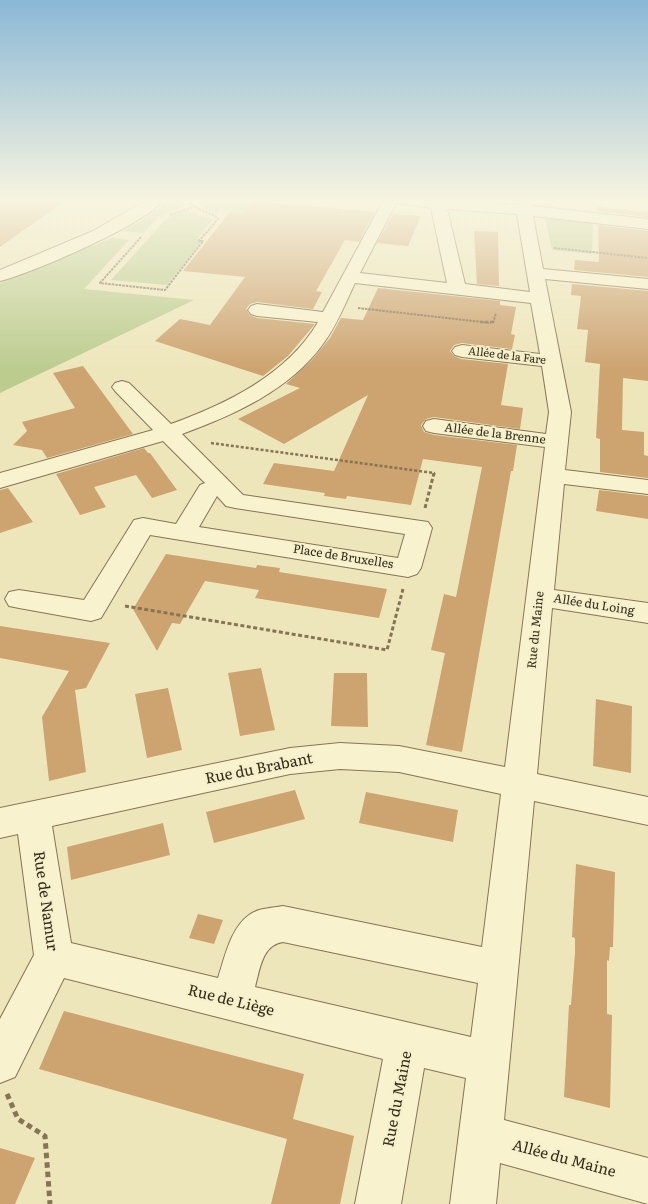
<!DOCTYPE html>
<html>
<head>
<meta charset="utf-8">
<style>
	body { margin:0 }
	canvas { display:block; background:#eee6bb }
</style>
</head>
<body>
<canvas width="648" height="1204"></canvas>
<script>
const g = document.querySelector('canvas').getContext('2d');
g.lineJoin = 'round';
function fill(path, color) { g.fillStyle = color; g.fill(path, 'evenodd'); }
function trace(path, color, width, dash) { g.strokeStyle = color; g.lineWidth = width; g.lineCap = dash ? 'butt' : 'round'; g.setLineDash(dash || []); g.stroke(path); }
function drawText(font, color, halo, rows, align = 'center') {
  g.font = font + ' Literata,serif'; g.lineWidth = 4; g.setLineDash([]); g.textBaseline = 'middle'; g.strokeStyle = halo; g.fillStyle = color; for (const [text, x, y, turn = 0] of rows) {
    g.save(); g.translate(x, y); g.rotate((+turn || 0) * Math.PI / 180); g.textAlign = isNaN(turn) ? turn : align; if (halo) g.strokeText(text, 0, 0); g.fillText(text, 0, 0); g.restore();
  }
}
fill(new Path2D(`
	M169,201H183L185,205L159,217L143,233L122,231L141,221Z
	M196,201H254L244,214L231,212V210L220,209L216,213C206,211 202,208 196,201Z
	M184,210L212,219V221L197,239L203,240L167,285L111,280L165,220Z
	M556,217L593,222L592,254L552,250L545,219Z
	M112,238L129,240L84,289L194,300L0,393V283Z`), '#bccc8f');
fill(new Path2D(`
	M0,201H65L0,247Z
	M254,201L375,212L359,242L345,240L316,291L322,292L313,309L257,302L250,304L246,309L250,315L257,318L315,324L288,356L263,376L155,341L180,319L210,325L245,277L183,271L230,212L244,214Z
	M597,207L648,212V217L597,211Z
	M393,214L421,216L408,246L377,243Z
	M598,225L648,231V277L574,270L575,260L599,262Z
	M474,231L498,232L499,286L477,284Z
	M572,284L648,291V381L623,378L622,430L644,432V455L648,456V478L600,472V439L596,438L600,364L585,362L588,330L577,329L581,296L571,295Z
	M378,288L500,301V305L516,307L511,334L515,335L512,349L462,343L454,345L450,351L454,356L461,359L508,364L501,405L523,408L520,429L434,417L426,419L421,425L424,432L434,435L517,445L513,471H511L462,752L426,745L445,653L431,650L444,594L456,597L482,467L423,459L411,505L347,496L346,499L324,496L325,493L263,484L274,463L334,471L368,395L284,444L238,419L300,388L286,384L311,361L330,338L341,318L363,320Z
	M83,366L133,434L47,458L42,450L13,445L27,431L22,422L75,408L53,373Z
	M144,448L148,453H150L177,490L152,498L136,475L94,487L106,507L80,515L56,474Z
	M8,488L33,522L0,533V490Z
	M599,490L648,496V519L596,511Z
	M166,554L256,568L257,565L280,568L279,572L387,589L379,618L255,598L259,590L205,581L180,624L172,623L157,651L133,609Z
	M0,626L110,643L86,688L75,690L86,772L49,781L42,717L69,671L0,658Z
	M261,668L275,730L240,736L228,673Z
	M334,673H367L368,727L331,726Z
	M168,688L182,750L147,758L135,694Z
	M596,699L632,706L631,773L593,766Z
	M295,790L305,819L214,843L206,812Z
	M366,792L458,810L453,842L359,823Z
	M163,823L170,855L71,880L67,847Z
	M576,864L615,872L613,947H610L609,961L607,960V1014L612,1015L610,1108L564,1097L569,1005H571L575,953V938L572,937Z
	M198,914L223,920L214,944L189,938Z
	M64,1011L304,1074L293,1119L354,1136L340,1204H271L287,1139L39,1069Z
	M0,1148L35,1158L15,1204H0Z`), '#cda370');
const minor = new Path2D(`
	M145,201H162C146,224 30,274 0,281V270L93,231Z
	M383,201H464L518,205L519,201H533L532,206L648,219V229L533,216L543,269L648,279V289L545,279L571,412L565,470L648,480V494L564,484L554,590L648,603V623L552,608L537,774L648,797V825L534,801L504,1120L648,1158V1204L500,1163L496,1204H450L466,1078L424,1068L401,1204H355L383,1059L64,978L15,1077L0,1083V1019L34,955L18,834L0,838V808L290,748L340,743L399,746L505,767L545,447L434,433L426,431L423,426L426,421L434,419L546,434L549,412L542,366L462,357L455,355L452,351L455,347L462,345L540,354L531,303L355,283C345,304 337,325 323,344C290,390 234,415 182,434L243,495L428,522L432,528L421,568L417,574L408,577L150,535L101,618L91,621L19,608L9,606L5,599L9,592L19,590L84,600L134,520L143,518L176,524L200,485L205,483L163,441L0,488V473L153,430L115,391L112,387L115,383L122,381L129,383L171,424C226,404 287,375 318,322L257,316L251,314L248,310L251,306L257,304L323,312ZM396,203L431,208L447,283L360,273ZM447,209L517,214L530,292L465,284ZM217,496L226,506L235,508L405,534L398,558L199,527ZM340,769L399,772L501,794L482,947L283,906C272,908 258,908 249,915C230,929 225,957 218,978L71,943L52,826L290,774ZM283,942L478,983L471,1037L255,987C260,969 262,945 283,942Z`);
trace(minor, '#857555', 2);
trace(new Path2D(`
	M170,215L193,207
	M141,237L100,283L165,290L203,241H199L218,219C212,211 198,213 189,201
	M554,248L648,258
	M358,308L491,323
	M493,323L496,313`), '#857555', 2, [2.5, 1]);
trace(new Path2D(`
	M480,322H493
	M211,443L434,473V475`), '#857555', 2.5, [3, 2]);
trace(new Path2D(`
	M425,508L434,473
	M125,606L387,650L403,589`), '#857555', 3, [4, 2.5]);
trace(new Path2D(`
	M7,1094L18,1119L45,1136L50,1204`), '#857555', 5, [5.5, 4]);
fill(minor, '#f9f2ce');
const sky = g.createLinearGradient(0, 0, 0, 370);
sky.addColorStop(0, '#8bb8d6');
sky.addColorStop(0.54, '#f7f4e0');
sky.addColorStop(1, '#f7f4e000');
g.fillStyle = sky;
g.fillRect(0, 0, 648, 370);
drawText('11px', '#342a1a', '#f5efca', [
	["Allée de la Fare",507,356,7]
]);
drawText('12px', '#342a1a', '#f5efca', [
	["Allée de la Brenne",495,434,7],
	["Place de Bruxelles",343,557,9],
	["Allée du Loing",594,605,9],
	["Rue du Maine",536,630,-84]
]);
drawText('15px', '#342a1a', '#f5efca', [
	["Rue du Brabant",259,769,-11],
	["Rue de Namur",45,901,82],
	["Rue de Liège",231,1001,14],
	["Rue du Maine",398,1099,-79],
	["Allée du Maine",564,1159,15]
]);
</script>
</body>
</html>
